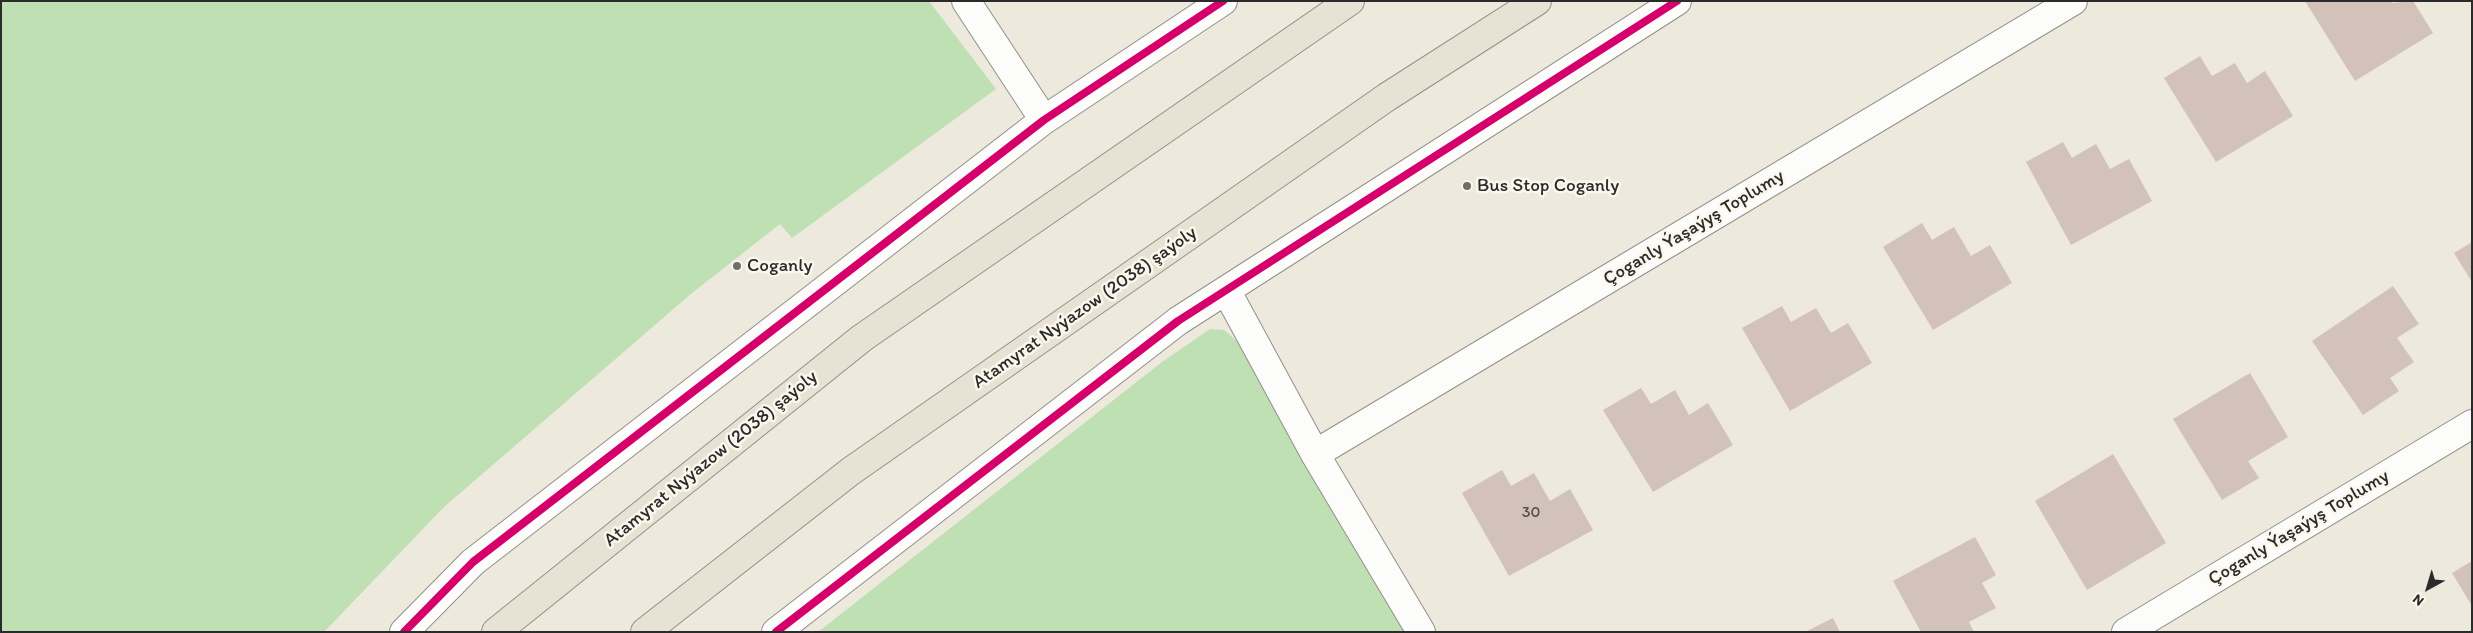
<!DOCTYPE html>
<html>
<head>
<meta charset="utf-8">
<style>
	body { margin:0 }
	#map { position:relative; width:2473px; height:633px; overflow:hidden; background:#eee9dd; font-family:Itim,sans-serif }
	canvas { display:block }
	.frame { position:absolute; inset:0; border:2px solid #2b2b2b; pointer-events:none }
	.north { position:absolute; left:2403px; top:563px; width:50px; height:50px; -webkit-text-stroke:4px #fbf7ec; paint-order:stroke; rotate:219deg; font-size:14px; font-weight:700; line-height:20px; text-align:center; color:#2b2b2b }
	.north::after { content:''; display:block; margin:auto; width:18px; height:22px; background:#2b2b2b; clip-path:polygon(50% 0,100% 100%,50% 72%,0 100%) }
</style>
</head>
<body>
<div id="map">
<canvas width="2473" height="633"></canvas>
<div class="frame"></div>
<div class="north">N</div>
</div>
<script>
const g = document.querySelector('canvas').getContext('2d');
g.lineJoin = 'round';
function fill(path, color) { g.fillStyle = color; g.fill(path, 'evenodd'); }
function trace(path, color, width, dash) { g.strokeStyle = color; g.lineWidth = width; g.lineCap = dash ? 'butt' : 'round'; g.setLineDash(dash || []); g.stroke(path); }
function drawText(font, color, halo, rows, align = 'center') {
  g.font = font + ' Itim,sans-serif'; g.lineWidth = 5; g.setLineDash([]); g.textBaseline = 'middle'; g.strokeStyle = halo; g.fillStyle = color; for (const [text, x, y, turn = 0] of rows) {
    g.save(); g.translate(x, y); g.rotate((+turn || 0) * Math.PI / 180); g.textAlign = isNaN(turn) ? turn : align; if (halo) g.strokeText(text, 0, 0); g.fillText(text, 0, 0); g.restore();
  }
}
fill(new Path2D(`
	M1,1H929L996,89L792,238L780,224L692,293L444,507L324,632H1Z
	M1210,329L1224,330L1245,348L1411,632H818L1162,362Z`), '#bee0b3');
fill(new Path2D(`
	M2305,1H2391L2392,3L2413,1L2433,33L2355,81Z
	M2200,56L2212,76L2235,63L2247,83L2265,71L2293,116L2216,162L2164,78Z
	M2063,142L2072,158L2096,144L2110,169L2129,159L2152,201L2071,245L2026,162Z
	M1922,223L1932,240L1954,227L1971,256L1990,245L2012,283L1933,330L1883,247Z
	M2472,242V282L2454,253Z
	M2393,286L2419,324L2397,338L2414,362L2390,378L2399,391L2363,415L2312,341Z
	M1782,306L1791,322L1816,308L1831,333L1848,323L1872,363L1790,411L1742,328Z
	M2250,373L2288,437L2248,461L2259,478L2222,500L2173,419Z
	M1641,388L1651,404L1675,390L1689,415L1708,403L1733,445L1653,492L1603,410Z
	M2113,454L2166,543L2087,590L2035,501Z
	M1502,470L1511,486L1534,473L1550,501L1570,489L1593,530L1509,576L1462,493Z
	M1975,537L1996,575L1982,583L1996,608L1969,622L1974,632H1921L1893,581Z
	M2472,561V606L2452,573Z
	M1833,618L1840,632H1805Z`), '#d2c2b9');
const minor = new Path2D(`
	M966,1L1044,120
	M1226,290L1315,454L1421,632
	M1315,454L2073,1
	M404,632L473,562L1044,120L1223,1
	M776,632L1178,321L1677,1
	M2126,632L2472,424`);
const primary = new Path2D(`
	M496,632L862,338L1350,1
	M645,632L851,471L1387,97L1537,1`);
trace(minor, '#93908a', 30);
trace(primary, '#93908a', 30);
trace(minor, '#fcfcfa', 28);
trace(primary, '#e8e2d5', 28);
trace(new Path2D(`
	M404,632L473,562L1044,120L1223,1
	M776,632L1178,321L1677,1`), '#d6006c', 8);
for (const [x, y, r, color] of [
	[1467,186,5,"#6f6e69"],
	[737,266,5,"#6f6e69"]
]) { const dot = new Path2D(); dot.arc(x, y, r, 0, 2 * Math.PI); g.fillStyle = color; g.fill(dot); trace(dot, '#fbf7ec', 2); }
drawText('16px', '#55514e', null, [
	["30",1531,513]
]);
drawText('19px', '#2b2b2b', '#fbf7ec', [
	["Bus Stop Coganly",1477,186],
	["Coganly",747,266]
], 'left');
drawText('19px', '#2b2b2b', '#fbf7ec', [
	["Çoganly Ýaşaýyş Toplumy",1694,228,-31],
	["Atamyrat Nyýazow (2038) şaýoly",1085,308,-35],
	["Atamyrat Nyýazow (2038) şaýoly",711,459,-39],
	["Çoganly Ýaşaýyş Toplumy",2299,528,-31]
]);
</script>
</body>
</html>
